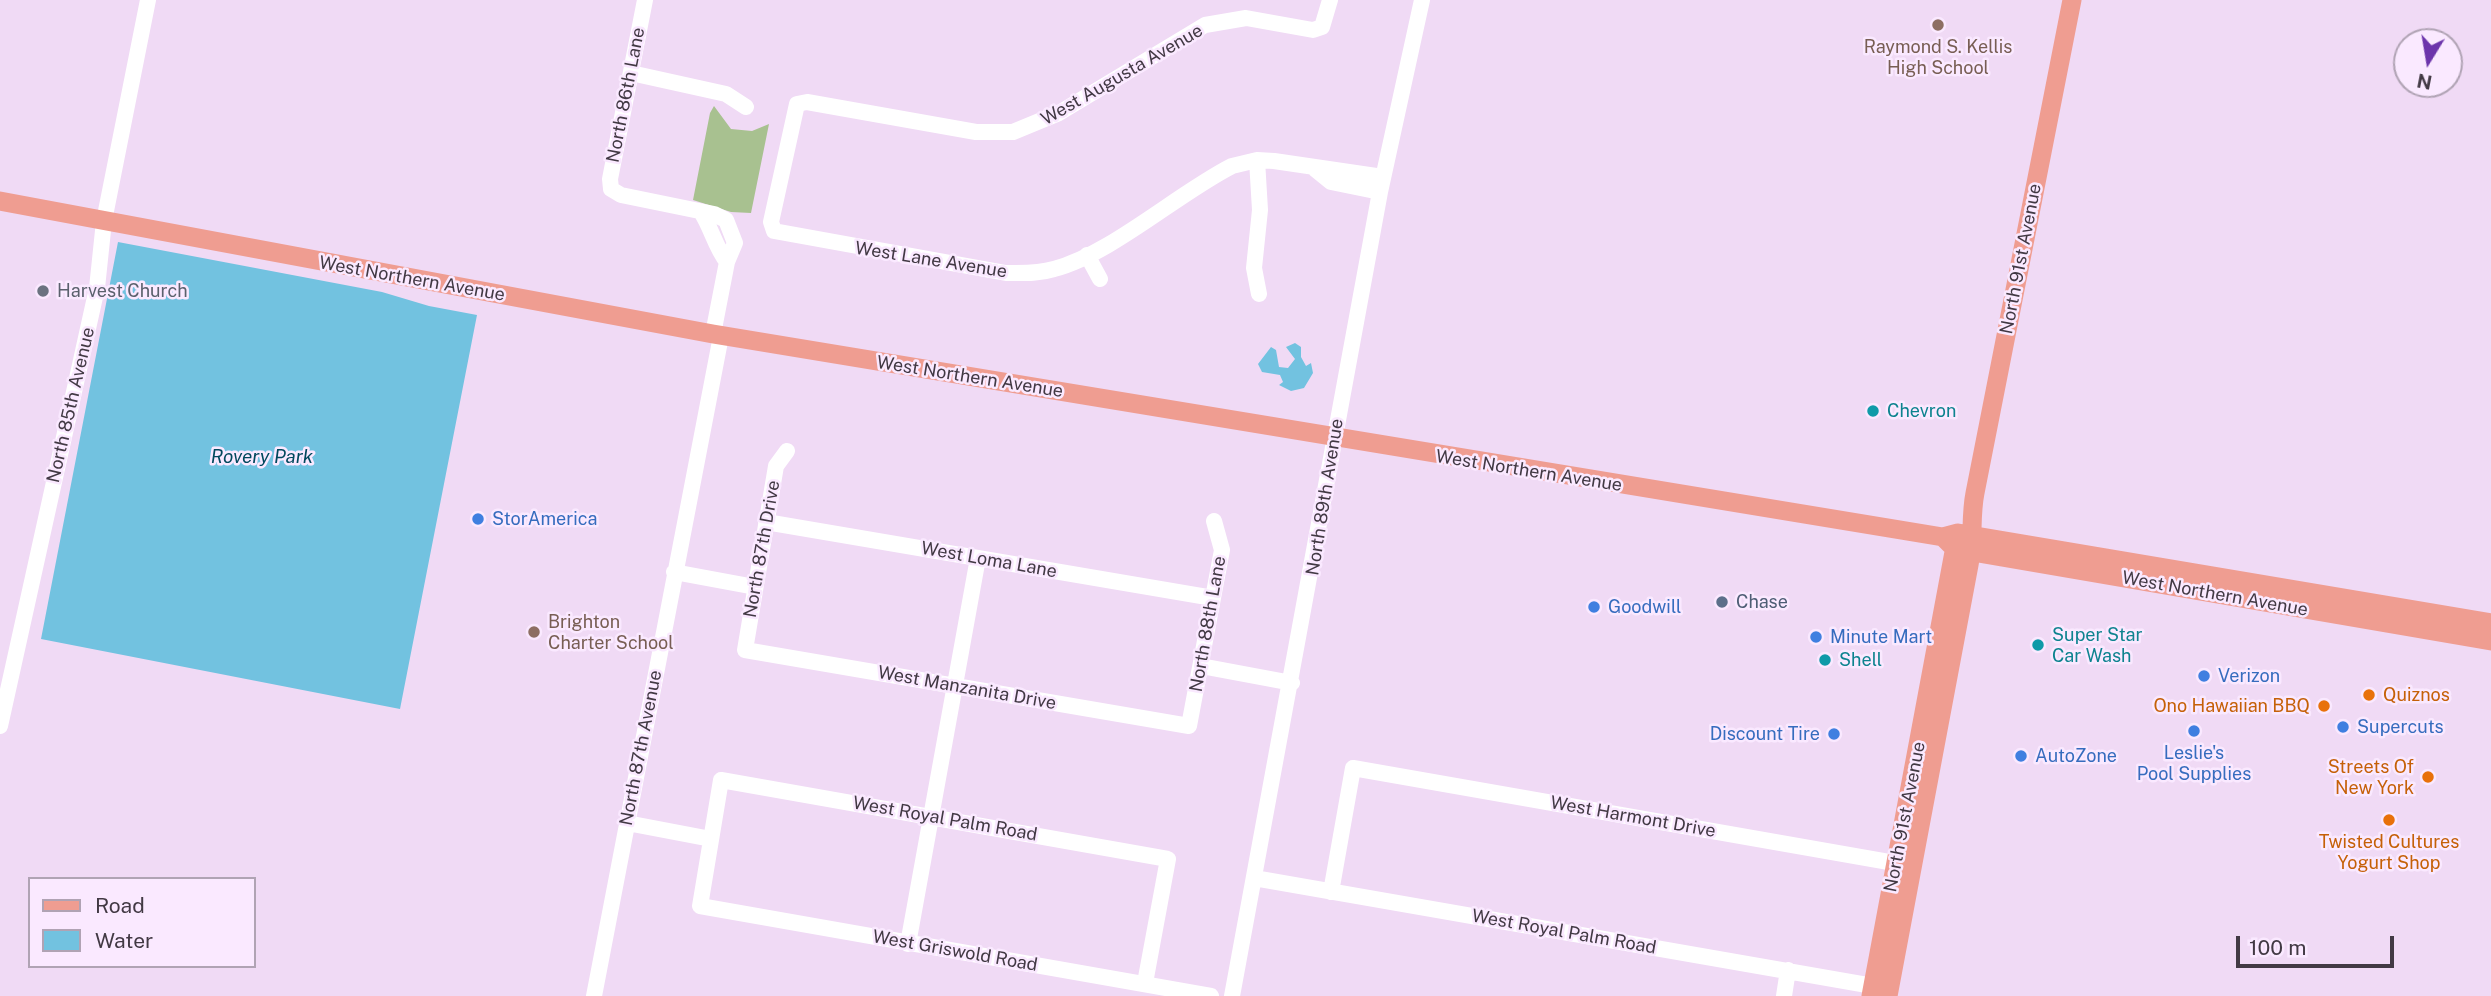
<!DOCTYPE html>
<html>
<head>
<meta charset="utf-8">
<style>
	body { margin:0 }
	#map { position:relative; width:2491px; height:996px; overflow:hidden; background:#f0daf5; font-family:"Public Sans",sans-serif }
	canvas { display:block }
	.legend { position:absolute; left:28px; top:877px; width:228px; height:91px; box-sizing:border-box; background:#fae9ff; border:2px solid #b0a3b4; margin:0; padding:9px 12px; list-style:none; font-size:21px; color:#423944 }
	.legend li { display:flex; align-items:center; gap:14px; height:35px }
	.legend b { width:35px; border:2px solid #b0a3b4 }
	.north { position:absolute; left:2393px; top:28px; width:70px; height:70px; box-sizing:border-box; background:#fae9ff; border:2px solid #b0a3b4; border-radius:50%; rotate:191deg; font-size:19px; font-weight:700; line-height:28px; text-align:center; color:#423944 }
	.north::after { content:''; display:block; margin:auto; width:24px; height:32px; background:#6c34ab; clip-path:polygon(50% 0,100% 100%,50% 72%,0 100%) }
	.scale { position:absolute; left:2236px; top:936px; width:158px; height:32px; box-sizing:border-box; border:4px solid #423944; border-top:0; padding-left:9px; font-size:21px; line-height:24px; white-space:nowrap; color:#423944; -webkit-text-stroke:5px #fae9ff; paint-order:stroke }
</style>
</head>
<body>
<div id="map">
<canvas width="2491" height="996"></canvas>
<ul class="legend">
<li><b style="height:9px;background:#ef9d91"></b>Road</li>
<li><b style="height:19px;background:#72c2e0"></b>Water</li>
</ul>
<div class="north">N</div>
<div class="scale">100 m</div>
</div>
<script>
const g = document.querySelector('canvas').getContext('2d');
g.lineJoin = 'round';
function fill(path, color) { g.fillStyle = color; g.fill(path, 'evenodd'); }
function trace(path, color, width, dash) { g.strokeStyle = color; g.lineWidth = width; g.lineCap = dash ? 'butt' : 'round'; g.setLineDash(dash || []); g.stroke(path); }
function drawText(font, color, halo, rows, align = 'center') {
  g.font = font + ' "Public Sans",sans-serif'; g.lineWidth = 5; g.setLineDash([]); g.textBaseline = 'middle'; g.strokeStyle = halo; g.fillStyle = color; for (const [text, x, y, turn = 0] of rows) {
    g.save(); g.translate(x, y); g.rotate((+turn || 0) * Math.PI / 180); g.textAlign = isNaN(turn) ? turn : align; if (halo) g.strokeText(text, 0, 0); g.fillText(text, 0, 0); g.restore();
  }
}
fill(new Path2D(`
	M714,106L731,129L752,131L769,124L751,213L731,212L693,200L710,113Z`), '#a8c190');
fill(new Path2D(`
	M118,242L382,292L429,306L477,315L400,709L41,639Z
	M1295,343L1301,347V357L1306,366L1311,363L1313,373L1304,388L1291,391L1279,385L1283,382L1280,375L1262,372L1258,364L1271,347L1276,350L1279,367L1288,368L1295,359L1286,347Z`), '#72c2e0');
trace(new Path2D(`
	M645,0L610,179L611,189L621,195L714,214L726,220L735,243L727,262L713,334
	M1330,0L1322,27L1313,30L1246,18L1205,25L1059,113L1013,132H976L807,102L797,104L771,222L774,231L1006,273C1022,273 1038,274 1054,269C1111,254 1177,194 1232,166L1257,160L1274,161L1383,177
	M631,73L726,94L746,107
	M1257,160L1260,210L1254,268L1259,294
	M1315,169L1331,182L1380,192
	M701,212C712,229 715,247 727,262
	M1087,255L1100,279
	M787,451L776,466L745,650L1189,726L1222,550L1214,521
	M766,522L1213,598
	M674,572L755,587
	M1201,666L1292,683
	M0,726L97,288L104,221L148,0
	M627,823L711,839
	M1254,878L1873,986
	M1331,892L1353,768L1906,865
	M908,944L978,558
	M1145,983L1168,859L721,780L700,906L1211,996
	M594,996L721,336
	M1232,996L1380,192L1422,0
	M1784,996L1788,970`), '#fff', 16);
trace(new Path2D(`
	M0,201L713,334L1943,537L1958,533L2491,623
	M1943,537L1955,549L2491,641
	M1871,996L1957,536
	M1888,996L1969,565C1974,540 1970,518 1975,493L2072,0`), '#ef9d91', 19);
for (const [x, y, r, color] of [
	[1938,25,7,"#8d6e63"],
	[43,291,7,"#6b7280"],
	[1873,411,7,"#0f9aa8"],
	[478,519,7,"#3f7fe0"],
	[1722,602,7,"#5c6f8a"],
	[1594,607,7,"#3f7fe0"],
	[534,632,7,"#8d6e63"],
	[1816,637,7,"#3f7fe0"],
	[2038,645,7,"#0f9aa8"],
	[1825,660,7,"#0f9aa8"],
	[2204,676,7,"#3f7fe0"],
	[2369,695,7,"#e8710a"],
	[2324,706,7,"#e8710a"],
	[2343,727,7,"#3f7fe0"],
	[2194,731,7,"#3f7fe0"],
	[1834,734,7,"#3f7fe0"],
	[2021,756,7,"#3f7fe0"],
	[2428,777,7,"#e8710a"],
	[2389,820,7,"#e8710a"]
]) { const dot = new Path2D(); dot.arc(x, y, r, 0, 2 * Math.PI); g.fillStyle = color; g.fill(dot); trace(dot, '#fae9ff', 2.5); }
drawText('18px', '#785e54', '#fae9ff', [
	["Raymond S. Kellis",1938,47],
	["High School",1938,68],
	["Brighton",548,622,"left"],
	["Charter School",548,643,"left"]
]);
drawText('18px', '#423944', '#fae9ff', [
	["West Augusta Avenue",1122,75,-30],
	["North 86th Lane",626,95,-79],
	["North 91st Avenue",2021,259,-79],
	["West Lane Avenue",931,260,9],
	["West Northern Avenue",412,279,10],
	["West Northern Avenue",970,377,9],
	["North 85th Avenue",71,405,-77],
	["West Northern Avenue",1529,471,9],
	["North 89th Avenue",1325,497,-81],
	["North 87th Drive",762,549,-80],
	["West Loma Lane",989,560,10],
	["West Northern Avenue",2215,594,10],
	["North 88th Lane",1208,624,-80],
	["West Manzanita Drive",967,688,10],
	["North 87th Avenue",641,748,-79],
	["West Harmont Drive",1633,817,10],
	["North 91st Avenue",1905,817,-79],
	["West Royal Palm Road",945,819,10],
	["West Royal Palm Road",1564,932,10],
	["West Griswold Road",955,951,10]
]);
drawText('18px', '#5b616d', '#fae9ff', [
	["Harvest Church",57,291]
], 'left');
drawText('18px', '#0d838f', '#fae9ff', [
	["Chevron",1887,411],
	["Super Star",2052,635],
	["Car Wash",2052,656],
	["Shell",1839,660]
], 'left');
drawText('18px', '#366cbe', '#fae9ff', [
	["StorAmerica",492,519],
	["Goodwill",1608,607],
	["Minute Mart",1830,637],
	["Verizon",2218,676],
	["Supercuts",2357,727],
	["Discount Tire",1820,734,"right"],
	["Leslie's",2194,753,"center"],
	["Pool Supplies",2194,774,"center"],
	["AutoZone",2035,756]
], 'left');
drawText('18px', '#4e5e75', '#fae9ff', [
	["Chase",1736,602]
], 'left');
drawText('18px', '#c56008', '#fae9ff', [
	["Quiznos",2383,695,"left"],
	["Ono Hawaiian BBQ",2310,706],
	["Streets Of",2414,767],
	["New York",2414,788],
	["Twisted Cultures",2389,842,"center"],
	["Yogurt Shop",2389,863,"center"]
], 'right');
drawText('italic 19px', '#00485d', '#fae9ff', [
	["Rovery Park",262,457]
]);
</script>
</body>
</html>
